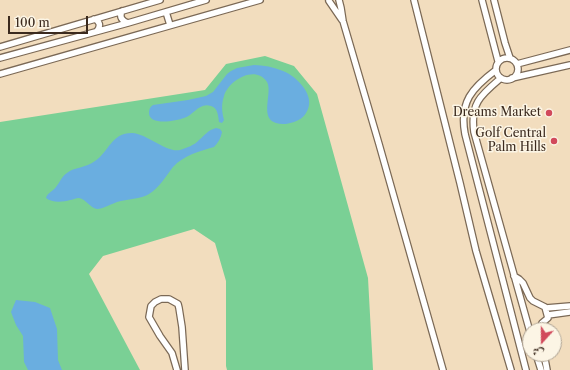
<!DOCTYPE html>
<html>
<head>
<meta charset="utf-8">
<style>
	body { margin:0 }
	#map { position:relative; width:570px; height:370px; overflow:hidden; background:#f2ddbe; font-family:"Libre Caslon Text",Amiri,serif }
	canvas { display:block }
	.north { position:absolute; left:522px; top:322px; width:40px; height:40px; box-sizing:border-box; background:#fcf5e5; border:1px solid #afa495; border-radius:50%; rotate:201deg; font-size:11px; font-weight:700; line-height:16px; text-align:center; color:#3b2a1e }
	.north::after { content:''; display:block; margin:auto; width:14px; height:18px; background:#d1495b; clip-path:polygon(50% 0,100% 100%,50% 72%,0 100%) }
	.scale { position:absolute; left:8px; top:16px; width:80px; height:18px; box-sizing:border-box; border:2px solid #3b2a1e; border-top:0; padding-left:5px; font-size:12px; line-height:14px; white-space:nowrap; color:#3b2a1e; -webkit-text-stroke:3px #fcf5e5; paint-order:stroke }
</style>
</head>
<body>
<div id="map">
<canvas width="570" height="370"></canvas>
<div class="north">ش</div>
<div class="scale">100 m</div>
</div>
<script>
const g = document.querySelector('canvas').getContext('2d');
g.lineJoin = 'round';
function fill(path, color) { g.fillStyle = color; g.fill(path, 'evenodd'); }
function trace(path, color, width, dash) { g.strokeStyle = color; g.lineWidth = width; g.lineCap = dash ? 'butt' : 'round'; g.setLineDash(dash || []); g.stroke(path); }
function drawText(font, color, halo, rows, align = 'center') {
  g.font = font + ' "Libre Caslon Text",serif'; g.lineWidth = 3; g.setLineDash([]); g.textBaseline = 'middle'; g.strokeStyle = halo; g.fillStyle = color; for (const [text, x, y, turn = 0] of rows) {
    g.save(); g.translate(x, y); g.rotate((+turn || 0) * Math.PI / 180); g.textAlign = isNaN(turn) ? turn : align; if (halo) g.strokeText(text, 0, 0); g.fillText(text, 0, 0); g.restore();
  }
}
fill(new Path2D(`
	M265,56L294,66L317,94L368,278L373,370H227L226,366V281L215,243L194,229L103,256L89,274L140,370H0V122L205,90L226,64Z`), '#7ad095');
fill(new Path2D(`
	M254,65C263,65 274,67 283,71C298,77 317,97 306,113C303,118 299,120 294,122C288,124 282,125 276,123C259,118 273,92 267,82C255,64 228,81 224,96C221,105 222,112 224,120L222,123L219,122C218,116 218,108 211,106C199,102 194,115 184,118C176,121 149,126 149,113C149,109 150,107 153,105L188,100L206,96L213,92L227,74L231,71L237,68Z
	M216,128L220,129L222,132C221,138 218,143 214,147C200,151 184,155 173,167C166,176 159,188 149,194C141,199 127,199 117,202C111,204 103,209 97,209C90,208 86,199 79,198C76,198 72,200 70,200C63,202 52,203 46,198C47,193 53,191 56,187C60,182 62,176 67,173C74,167 86,168 95,161C109,152 111,133 132,133C148,134 166,153 180,150C186,148 195,145 199,140C205,135 208,130 216,128Z
	M16,300L35,302L50,308L57,329L58,360L62,370H28L24,362L23,336L16,325L11,312Z`), '#6aaee0');
const minor = new Path2D(`
	M339,0L341,8L343,21L379,144L443,370
	M414,0L460,183L476,251L511,370
	M482,0L498,61
	M494,0L505,43L510,58
	M329,1L342,20
	M122,11C119,17 122,21 128,23
	M166,12L170,25
	M94,19C100,21 101,26 97,31
	M0,47L160,0
	M0,58L128,23L206,0
	M496 69a11 11 0 1 1 22 0a11 11 0 1 1-22 0Z
	M517,64L570,50
	M496,70C472,88 459,102 465,134L526,370
	M0,74L260,0
	M501,78C481,95 470,103 474,132L530,332
	M512,78L570,65
	M514,276L519,279L523,283L530,298L533,301L545,307L548,318L542,323L539,330
	M546,308L570,306
	M548,315L570,312
	M536,354L541,370
	M544,354L547,370
	M177,370L172,353L160,336L149,317L151,306L155,302L161,299H169L178,304L179,308L182,327L185,370`);
trace(minor, '#7b6956', 8);
trace(minor, '#fff', 5.5);
for (const [x, y, r, color] of [
	[549,113,4,"#d1495b"],
	[554,141,4,"#d1495b"]
]) { const dot = new Path2D(); dot.arc(x, y, r, 0, 2 * Math.PI); g.fillStyle = color; g.fill(dot); trace(dot, '#fcf5e5', 1.5); }
drawText('12px', '#3b2a1e', '#fcf5e5', [
	["Dreams Market",541,113],
	["Golf Central",546,134],
	["Palm Hills",546,148]
], 'right');
</script>
</body>
</html>
